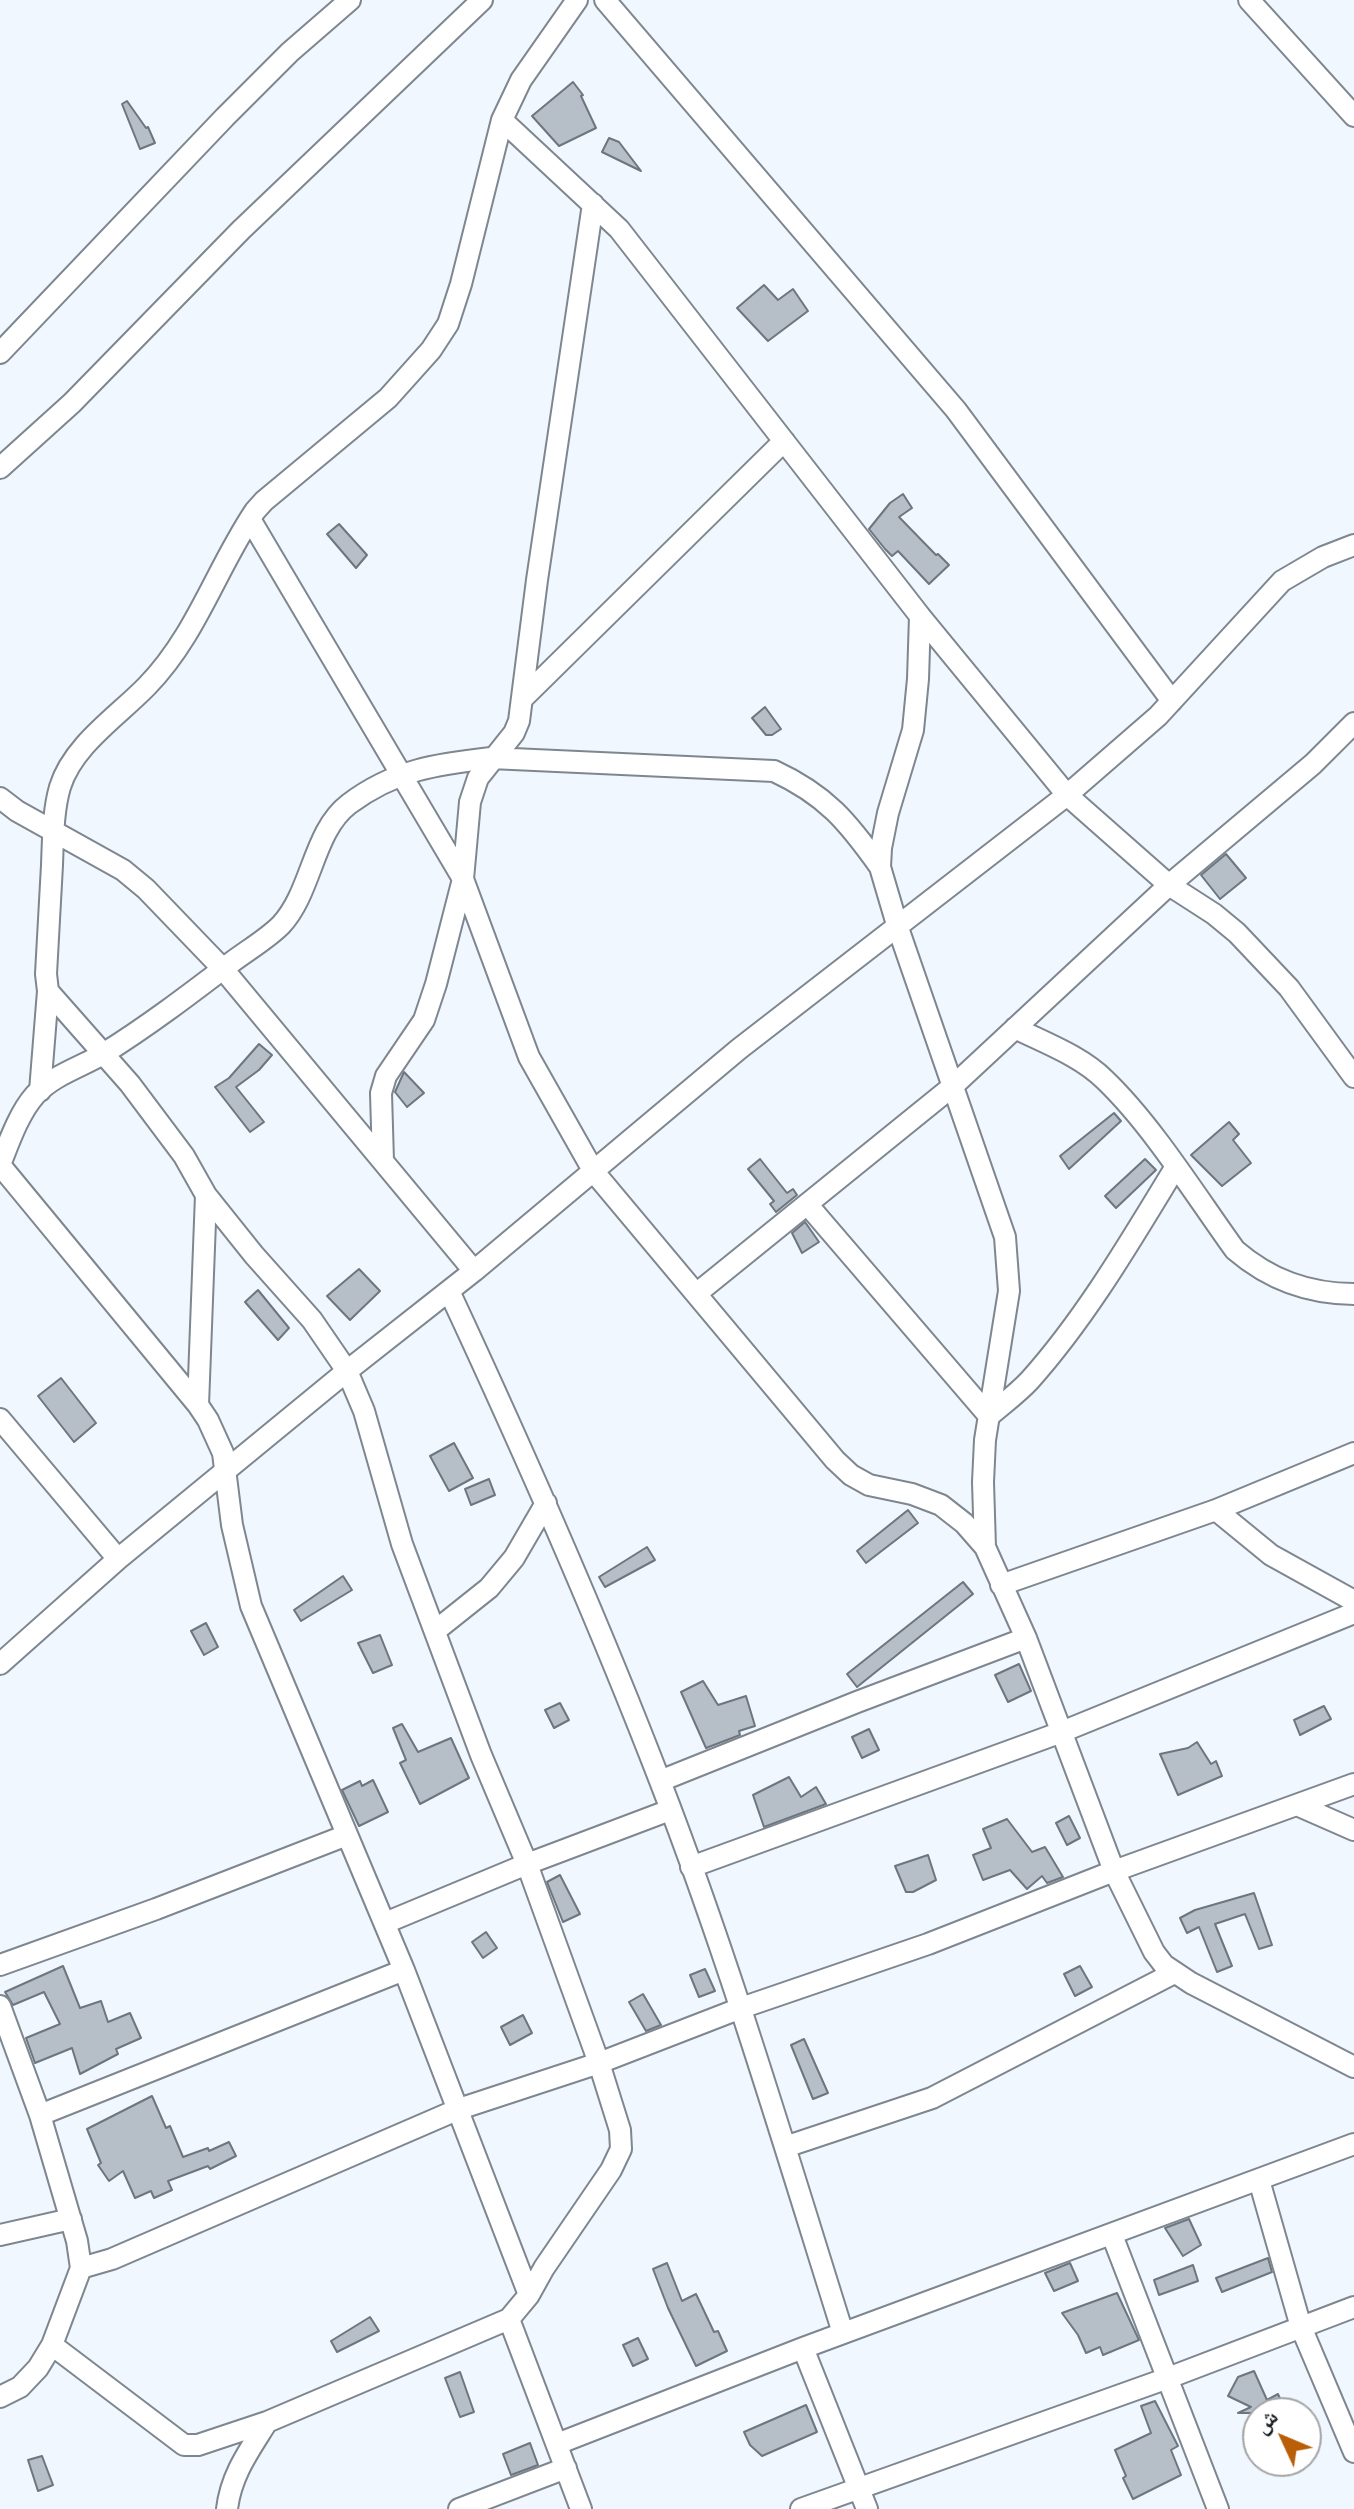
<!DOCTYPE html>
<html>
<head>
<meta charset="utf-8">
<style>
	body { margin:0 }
	#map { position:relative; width:1354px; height:2509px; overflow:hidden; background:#f0f7ff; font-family:"Alegreya Sans","Noto Naskh Arabic",sans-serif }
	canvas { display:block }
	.north { position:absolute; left:1242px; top:2397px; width:80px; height:80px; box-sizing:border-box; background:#fff; border:2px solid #a3a5a6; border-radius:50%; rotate:314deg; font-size:22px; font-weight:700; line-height:32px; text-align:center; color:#1a1d20 }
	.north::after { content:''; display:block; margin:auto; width:28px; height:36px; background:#ba5e07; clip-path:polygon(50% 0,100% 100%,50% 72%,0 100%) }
</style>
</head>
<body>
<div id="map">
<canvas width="1354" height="2509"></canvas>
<div class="north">ش</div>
</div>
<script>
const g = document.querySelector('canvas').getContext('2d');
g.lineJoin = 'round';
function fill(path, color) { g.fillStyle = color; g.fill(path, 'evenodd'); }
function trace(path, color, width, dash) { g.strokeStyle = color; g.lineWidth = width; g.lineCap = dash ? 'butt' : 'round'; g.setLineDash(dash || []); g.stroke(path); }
const building = new Path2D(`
	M573,82L583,95L581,96L596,128L559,146L532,116Z
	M127,101L146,128L148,127L155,143L140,149L122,104Z
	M609,138L619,142L641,171L602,152Z
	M764,285L778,300L793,289L808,311L768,341L737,308Z
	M903,494L912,508L899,517L936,555L938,554L949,565L929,584L898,551L892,556L885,549L869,529L890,503Z
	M339,524L367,555L356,568L327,534Z
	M765,707L781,729L772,735H766L752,718Z
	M1226,854L1246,878L1220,899L1201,875Z
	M259,1044L272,1055L259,1070L236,1087L264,1122L250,1132L215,1087L229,1078Z
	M404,1072L424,1093L407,1107L395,1092Z
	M1114,1113L1121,1121L1069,1169L1060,1156Z
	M1229,1122L1239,1134L1233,1140L1251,1163L1222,1186L1191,1155Z
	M760,1159L787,1193L793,1189L797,1195L776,1212L770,1204L774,1201L748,1169Z
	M1145,1159L1156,1170L1116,1208L1105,1196Z
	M805,1222L819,1242L802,1253L792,1233Z
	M359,1269L380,1291L350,1320L327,1296Z
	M258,1290L289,1328L278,1340L245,1302Z
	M61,1378L96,1423L74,1442L38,1396Z
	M454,1443L473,1478L449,1491L430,1456Z
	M489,1479L495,1495L471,1505L465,1489Z
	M908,1510L918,1523L866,1563L857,1551Z
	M647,1547L655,1560L605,1587L599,1577Z
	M343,1576L352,1590L301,1621L294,1610Z
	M963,1582L973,1594L857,1687L847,1674Z
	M206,1623L218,1647L204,1655L191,1631Z
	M380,1635L392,1665L373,1673L358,1643Z
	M1019,1664L1031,1691L1008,1702L995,1675Z
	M703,1681L718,1705L746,1696L755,1726L739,1731L740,1735L706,1748L681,1692Z
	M560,1703L569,1720L554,1728L545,1710Z
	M1324,1706L1331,1719L1300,1735L1294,1720Z
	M402,1724L418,1752L451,1738L469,1778L420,1804L400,1763L406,1760L393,1728Z
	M869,1729L879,1750L862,1758L852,1737Z
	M1197,1742L1211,1764L1216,1761L1222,1776L1178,1795L1160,1754L1188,1748Z
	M789,1777L801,1797L816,1787L826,1804L764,1827L753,1795Z
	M373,1780L388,1812L359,1826L342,1790L360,1781L362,1786Z
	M1069,1816L1080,1838L1067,1845L1056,1823Z
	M1007,1819L1032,1852L1045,1847L1063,1877L1047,1883L1042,1876L1027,1889L1010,1870L983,1880L973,1855L991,1848L983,1829Z
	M928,1855L936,1880L913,1892H906L895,1866Z
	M560,1875L580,1914L563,1922L547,1882Z
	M1254,1893L1272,1945L1259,1949L1245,1914L1215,1924L1232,1966L1217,1972L1199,1927L1187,1933L1180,1918L1195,1910Z
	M486,1932L497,1948L483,1958L472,1942Z
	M63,1966L80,2008L101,2001L108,2022L130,2013L141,2038L116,2049L118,2054L80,2074L72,2048L35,2063L26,2038L60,2024L44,1992L13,2005L5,1992Z
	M1080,1966L1092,1987L1075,1996L1064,1974Z
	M705,1969L715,1991L699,1997L690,1975Z
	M643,1994L661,2025L646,2031L629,2002Z
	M523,2015L532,2033L510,2045L501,2027Z
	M804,2039L828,2093L813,2099L791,2045Z
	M152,2096L166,2128L170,2126L183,2157L208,2148L209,2151L229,2142L236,2156L210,2169L208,2166L168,2181L172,2190L154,2198L151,2191L135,2198L123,2171L109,2181L98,2165L101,2163L87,2129Z
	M1189,2219L1201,2245L1183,2256L1165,2228Z
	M1268,2258L1272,2272L1222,2292L1216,2278Z
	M667,2263L682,2301L696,2294L714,2332L718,2331L727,2351L696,2366L668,2308L653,2269Z
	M1070,2263L1078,2281L1054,2291L1045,2273Z
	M1193,2265L1198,2281L1159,2295L1154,2280Z
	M1117,2293L1139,2340L1103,2355L1100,2347L1086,2353L1078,2335L1062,2313Z
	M370,2317L379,2331L337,2352L331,2341Z
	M638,2338L648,2359L633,2366L623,2345Z
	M1254,2371L1267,2400L1278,2394L1286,2413H1238L1251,2407L1228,2396L1238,2377Z
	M460,2372L474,2412L460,2417L445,2378Z
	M1155,2401L1178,2446L1171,2450L1181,2475L1133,2499L1123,2478L1126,2476L1115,2450L1151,2433L1141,2406Z
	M806,2405L817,2432L762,2456L750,2445L744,2432Z
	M530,2443L538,2465L511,2475L503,2454Z
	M42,2456L53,2485L38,2491L28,2460Z`);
fill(building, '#b6bec8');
trace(building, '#6d757e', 2);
const minor = new Path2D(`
	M605,0L956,410L1172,701
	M1249,0L1354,116
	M502,120L619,229L920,616L1067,795L1169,885L1214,914L1237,933L1289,988L1354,1077
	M0,353L225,117L290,52L350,0
	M0,468L72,403L241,230L482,0
	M250,519L463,879L529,1057L594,1172L835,1460L851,1475L869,1485L912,1494L941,1505L964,1523L985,1547L1026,1638L1114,1871L1154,1952L1164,1965L1191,1983L1354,2067
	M920,616L918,679L913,730L888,813L881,848L880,867L898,928L1005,1237L1009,1291L985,1440L983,1482L985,1547
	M522,699L784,441
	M0,798L17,811L123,870L146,889L223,969L474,1271
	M48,991L130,1084L184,1156L206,1195L254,1255L312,1320L347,1371L364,1411L402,1544L481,1755L527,1864L599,2063L620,2130L621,2149L611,2170L544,2268L529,2295L509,2319L267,2422L198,2445H184L52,2345
	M1015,1028C1045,1043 1081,1056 1105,1080C1152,1125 1196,1196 1235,1250C1270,1280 1308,1294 1354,1294
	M40,1091L48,991L46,974C48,938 50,901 52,865C53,839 53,811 60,787C73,745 118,716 147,686C196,636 216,569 255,511L264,501L388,398L431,350L448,324L461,284L502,120L521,80L577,0
	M383,1161L381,1093L386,1076L424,1020L436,984L463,879L470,802L478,778L514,733L519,721L537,580L593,204
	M0,1165L198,1405L208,1420L223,1453L232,1525L251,1606L404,1970L529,2295
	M0,1165C9,1142 19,1113 35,1095C53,1075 81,1067 103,1054C148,1026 190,994 232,962C248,950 267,939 281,925C312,892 313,831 349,804C394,770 437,764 491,758L774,771C826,795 848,822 880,867
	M807,1204L989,1416C1003,1404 1018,1393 1030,1380C1087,1316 1131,1240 1175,1168
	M449,1291C524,1452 596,1615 660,1781C730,1962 785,2148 843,2333
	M696,1294L953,1086L1169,885L1313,764L1354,723
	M198,1405L206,1195
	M0,1419L118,1559
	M1216,1510L1271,1555L1354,1601
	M1001,1585L1216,1510L1354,1453
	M435,1631L489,1588L514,1558L546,1503
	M0,1664L118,1559L347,1371L474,1271L739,1049L1067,795L1158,716L1282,581L1323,557L1354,545
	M660,1781L857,1702L1026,1638
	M1297,1805L1354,1830
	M691,1867L1059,1733L1354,1613
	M385,1923L527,1864L670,1810
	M0,1965L156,1909L347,1835
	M0,2006L40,2115L77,2241L81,2268L52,2345L38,2368L20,2387L0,2397
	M40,2115L404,1970
	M785,2147L932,2098L1174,1973
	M1259,2180L1301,2327L1354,2452
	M0,2235L71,2219
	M1112,2235L1218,2509
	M81,2268L112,2259L459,2109L599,2063L741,2008L928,1944L1114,1871L1354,1784
	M509,2319L581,2509
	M803,2348L867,2509
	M557,2444L803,2348L1354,2144
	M227,2509C231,2475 249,2451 267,2422
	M459,2509L566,2468
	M801,2509L1168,2378L1354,2307`);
trace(minor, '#7e868f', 24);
trace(minor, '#fff', 20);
</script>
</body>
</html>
